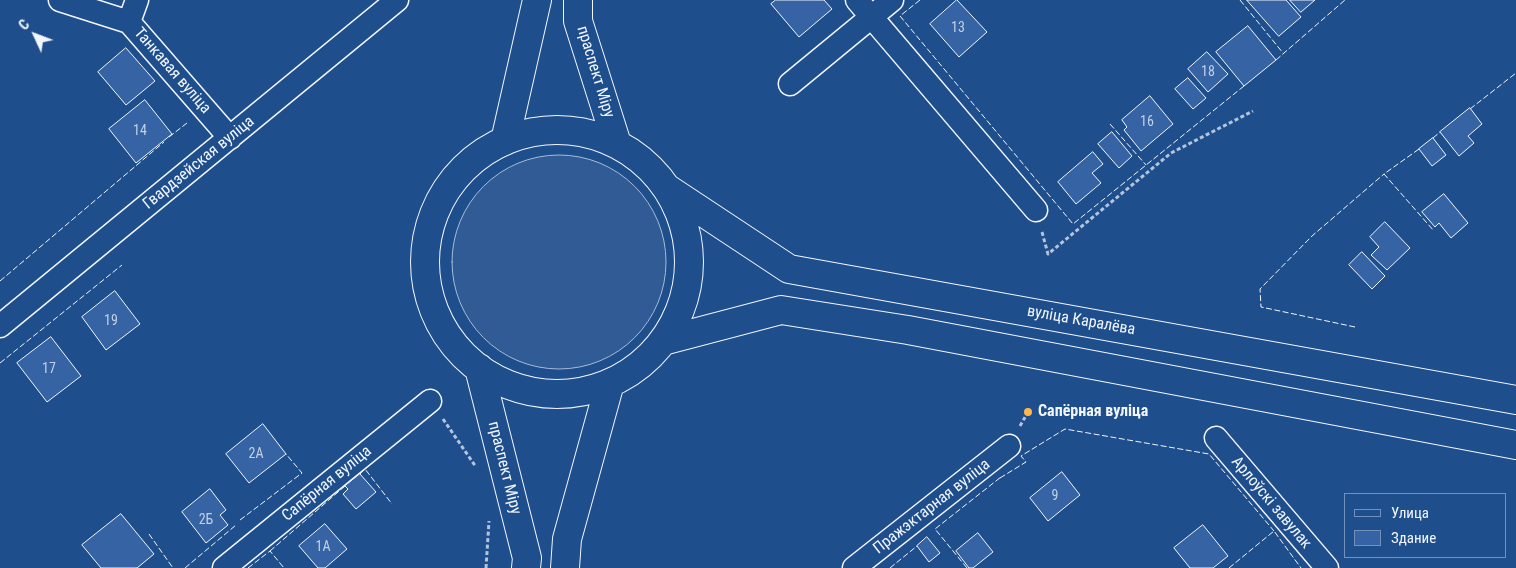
<!DOCTYPE html>
<html>
<head>
<meta charset="utf-8">
<style>
	body { margin:0 }
	#map { position:relative; width:1516px; height:568px; overflow:hidden; background:#1f4e8c; font-family:"Roboto Condensed",sans-serif }
	canvas { display:block }
	.legend { position:absolute; left:1344px; top:493px; width:162px; height:65px; box-sizing:border-box; background:#1f4e8c; border:1px solid #7391ba; margin:0; padding:6px 9px; list-style:none; font-size:15px; color:#f2f6ff }
	.legend li { display:flex; align-items:center; gap:10px; height:25px }
	.legend b { width:25px; border:1px solid #7391ba }
	.north { position:absolute; left:10px; top:10px; width:50px; height:50px; -webkit-text-stroke:4px #1f4e8c; paint-order:stroke; rotate:313deg; font-size:14px; font-weight:700; line-height:20px; text-align:center; color:#f2f6ff }
	.north::after { content:''; display:block; margin:auto; width:18px; height:22px; background:#f2f6ff; clip-path:polygon(50% 0,100% 100%,50% 72%,0 100%) }
</style>
</head>
<body>
<div id="map">
<canvas width="1516" height="568"></canvas>
<ul class="legend">
<li><b style="height:6px;background:#1f4e8c"></b>Улица</li>
<li><b style="height:14px;background:#3563a3"></b>Здание</li>
</ul>
<div class="north">С</div>
</div>
<script>
const g = document.querySelector('canvas').getContext('2d');
g.lineJoin = 'round';
function fill(path, color) { g.fillStyle = color; g.fill(path, 'evenodd'); }
function trace(path, color, width, dash) { g.strokeStyle = color; g.lineWidth = width; g.lineCap = dash ? 'butt' : 'round'; g.setLineDash(dash || []); g.stroke(path); }
function drawText(font, color, halo, rows, align = 'center') {
  g.font = font + ' "Roboto Condensed",sans-serif'; g.lineWidth = 4; g.setLineDash([]); g.textBaseline = 'middle'; g.strokeStyle = halo; g.fillStyle = color; for (const [text, x, y, turn = 0] of rows) {
    g.save(); g.translate(x, y); g.rotate((+turn || 0) * Math.PI / 180); g.textAlign = isNaN(turn) ? turn : align; if (halo) g.strokeText(text, 0, 0); g.fillText(text, 0, 0); g.restore();
  }
}
const built = new Path2D(`
	M452 262a107 107 0 1 1 214 0a107 107 0 1 1-214 0Z`);
fill(built, '#305b95');
trace(built, '#a8bbd7', 1);
const building = new Path2D(`
	M776,0H824L832,9L799,37L771,4Z
	M957,0L987,32L959,57L930,24Z
	M1247,0H1286L1301,17L1279,36Z
	M1290,0H1315L1301,12Z
	M1248,26L1276,60L1244,86L1216,52Z
	M126,48L155,81L126,105L98,72Z
	M1207,52L1228,74L1208,92L1188,69Z
	M1188,78L1206,98L1193,109L1175,89Z
	M1150,96L1173,124L1141,151L1124,130L1127,127L1122,120Z
	M145,100L172,134L136,163L109,129Z
	M1470,108L1482,124L1468,136L1474,143L1459,156L1440,132Z
	M1112,132L1132,156L1119,168L1098,144Z
	M1433,138L1446,155L1432,166L1419,149Z
	M1093,152L1103,164L1092,173L1101,183L1076,204L1058,182Z
	M1444,194L1468,223L1451,238L1439,223L1435,227L1422,212Z
	M1385,222L1410,248L1387,270L1371,255L1379,247L1370,237Z
	M1362,252L1385,276L1372,289L1349,265Z
	M115,291L140,324L106,350L82,317Z
	M51,337L81,376L47,402L17,363Z
	M263,424L286,454L249,483L226,454Z
	M1062,472L1080,495L1048,521L1030,498Z
	M360,474L376,492L356,509L343,494L348,489L345,486Z
	M210,489L226,510L220,515L228,525L206,543L182,512Z
	M121,514L154,554L137,568H101L82,545Z
	M325,524L347,549L325,568H318L299,546Z
	M1203,525L1228,556L1213,568H1190L1174,548Z
	M978,533L993,552L973,568H969L956,551Z
	M927,537L940,553L929,562L917,546Z`);
fill(building, '#3563a3');
trace(building, '#f2f6ff', 1);
const street = new Path2D(`
	M60,0L129,22
	M137,0L129,22L230,138
	M857,0L1036,210
	M790,84L892,0
	M0,326L397,0
	M1216,438L1327,568
	M224,568L430,401
	M854,568L1009,446`);
const primary = new Path2D(`
	M578,0V21L617,144
	M425 262a132 132 0 1 1 264 0a132 132 0 1 1-264 0Z
	M505,141L537,0
	M668,189L789,269L1516,400
	M663,341L781,310L908,330L1516,445
	M479,368L527,558L526,568
	M565,568L567,539L610,383`);
trace(street, '#f2f6ff', 25);
trace(primary, '#f2f6ff', 30);
trace(new Path2D(`
	M1042,232L1048,254L1171,153L1253,111
	M443,419L476,467
	M1020,426L1028,412
	M486,568L489,521`), '#b3c4dc', 3, [4, 2.5]);
trace(street, '#1f4e8c', 22);
trace(primary, '#1f4e8c', 28);
trace(new Path2D(`
	M920,0L900,16L1073,224L1244,86
	M1240,0L1283,53
	M1276,60L1345,0
	M1470,109L1516,73
	M1110,124L1146,165
	M169,137L187,123
	M1433,138L1440,132
	M1419,149L1384,174L1434,231
	M0,281L164,142
	M1355,327L1261,307L1260,289L1312,236L1384,174
	M0,363L122,265
	M360,474L365,469L392,504
	M1000,478L1026,462L1021,456L1065,429L1209,454L1274,531
	M240,520L302,473L286,454
	M149,534L173,568
	M270,551L345,486
	M185,568L236,525
	M248,568L270,551L284,568
	M890,568L917,546
	M967,568L935,529L1001,477
	M1229,568L1274,531L1301,568`), '#f2f6ff', 1, [6, 2.5]);
for (const [x, y, r, color] of [
	[1028,412,5,"#ffb74d"]
]) { const dot = new Path2D(); dot.arc(x, y, r, 0, 2 * Math.PI); g.fillStyle = color; g.fill(dot); trace(dot, '#1f4e8c', 2); }
drawText('14px', '#c3d1e8', null, [
	["13",958,28],
	["18",1208,72],
	["16",1147,122],
	["14",140,131],
	["19",111,321],
	["17",49,369],
	["2А",256,454],
	["9",1055,496],
	["2Б",206,520],
	["1А",323,547]
]);
drawText('16px', '#f2f6ff', '#1f4e8c', [
	["Танкавая вуліца",172,71,49],
	["праспект Міру",595,72,73],
	["Гвардзейская вуліца",199,163,-39],
	["вуліца Каралёва",1081,321,10],
	["праспект Міру",504,468,76],
	["Сапёрная вуліца",327,484,-39],
	["Арлоўскі завулак",1271,503,50],
	["Пражэктарная вуліца",932,507,-38]
]);
drawText('bold 16px', '#f2f6ff', '#1f4e8c', [
	["Сапёрная вуліца",1038,412]
], 'left');
</script>
</body>
</html>
